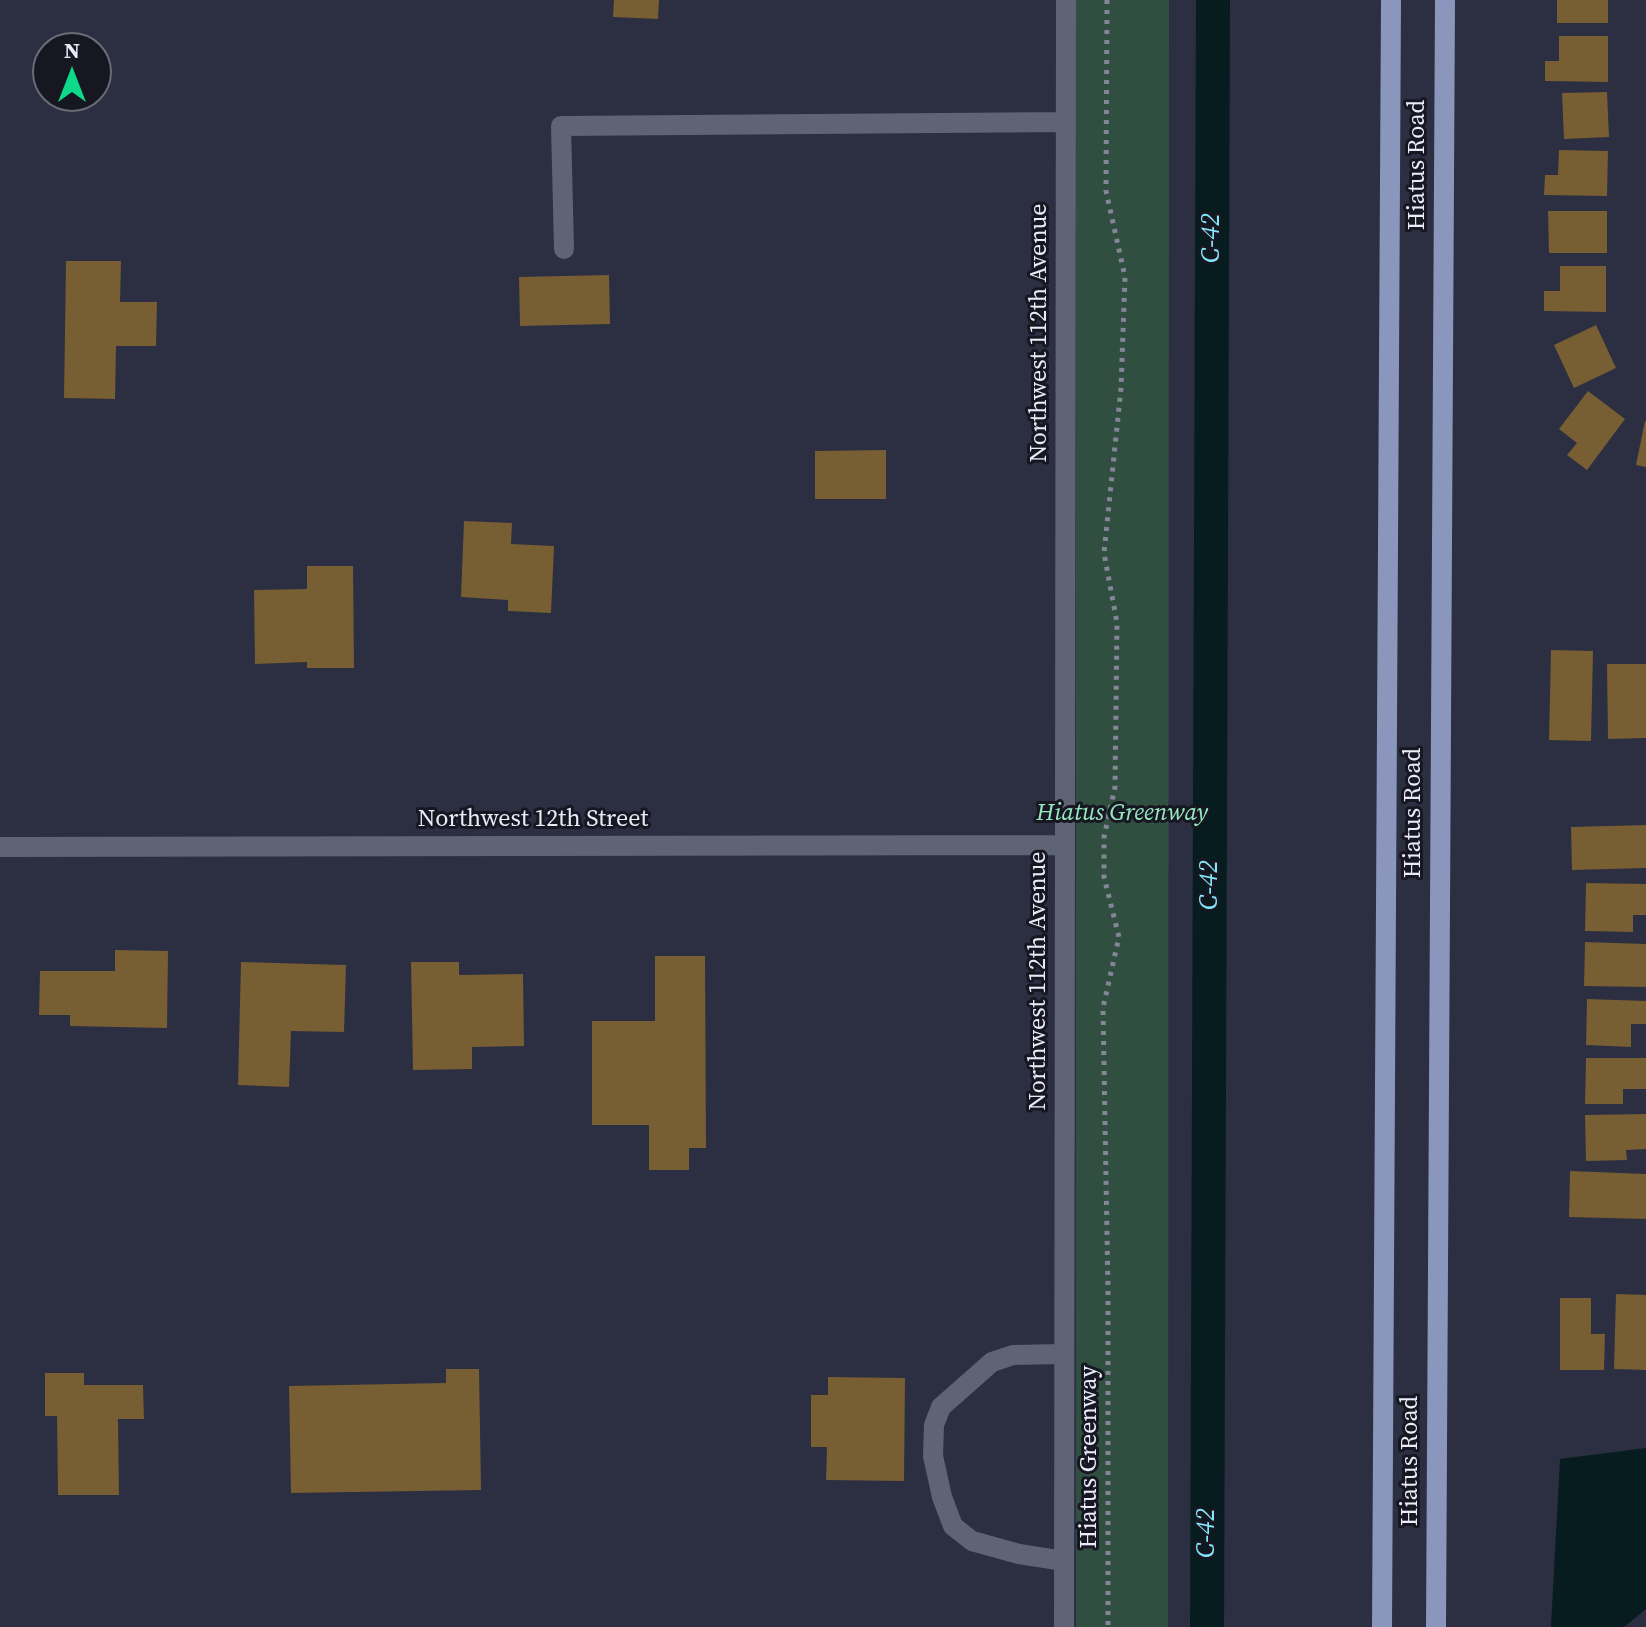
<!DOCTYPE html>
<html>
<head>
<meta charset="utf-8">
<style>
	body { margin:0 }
	#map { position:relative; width:1646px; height:1627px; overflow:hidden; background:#2c2e42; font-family:"Source Serif 4",serif }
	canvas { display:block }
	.north { position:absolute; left:32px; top:32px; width:80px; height:80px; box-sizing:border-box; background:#161720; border:2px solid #6a6c77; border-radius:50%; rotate:0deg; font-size:22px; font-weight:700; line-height:32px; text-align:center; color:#e9ebf9 }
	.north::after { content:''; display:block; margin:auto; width:28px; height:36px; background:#0ed98a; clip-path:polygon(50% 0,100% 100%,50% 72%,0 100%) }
</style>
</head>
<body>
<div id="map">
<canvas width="1646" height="1627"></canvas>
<div class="north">N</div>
</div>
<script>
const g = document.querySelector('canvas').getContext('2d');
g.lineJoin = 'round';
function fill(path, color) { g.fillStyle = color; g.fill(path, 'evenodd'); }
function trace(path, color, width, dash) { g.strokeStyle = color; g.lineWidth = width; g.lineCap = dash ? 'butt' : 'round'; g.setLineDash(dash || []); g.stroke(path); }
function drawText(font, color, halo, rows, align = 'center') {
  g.font = font + ' "Source Serif 4",serif'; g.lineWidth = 6; g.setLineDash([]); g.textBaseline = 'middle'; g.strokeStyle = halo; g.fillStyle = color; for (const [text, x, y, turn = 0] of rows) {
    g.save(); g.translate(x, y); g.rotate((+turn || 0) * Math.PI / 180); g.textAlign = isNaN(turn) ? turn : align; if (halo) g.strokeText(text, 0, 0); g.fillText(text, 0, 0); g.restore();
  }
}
fill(new Path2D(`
	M1076,0H1169L1168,1627H1076Z`), '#304f40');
fill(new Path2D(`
	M1646,1448V1609L1624,1627H1551L1560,1459Z`), '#071c1f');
trace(new Path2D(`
	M1207,1627L1213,0`), '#071c1f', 34);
fill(new Path2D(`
	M614,0H659L658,19L613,17Z
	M1557,0H1608V23H1557Z
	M1559,36H1608V82L1545,81V61H1559Z
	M1607,92L1609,137L1564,139L1562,93Z
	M1559,150L1608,151L1607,196L1544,195L1545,175H1558Z
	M1548,211H1607V253H1549Z
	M66,261H121L120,302H157L156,346H116L115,399L64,398Z
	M1560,266H1606V312L1544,311V291H1560Z
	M609,275L610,324L520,326L519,277Z
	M1596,325L1616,368L1574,388L1554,345Z
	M1588,391L1625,419L1587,470L1567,455L1577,443L1559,429Z
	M1645,421H1646V467L1636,465Z
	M886,450V499H815V451Z
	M464,521L512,523L511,544L554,546L551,613L508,611V600L461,597Z
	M307,566H353L354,668H307V662L255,664L254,590L307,589Z
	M1551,650L1593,651L1591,741L1549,740Z
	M1607,664H1646V738L1608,739Z
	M1646,825V868L1572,870L1571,827Z
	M1586,883L1646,884V915H1633V932L1585,931Z
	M1585,942L1646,944V987L1584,986Z
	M115,950L168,951L167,1028L70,1026V1015H39L40,971H115Z
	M655,956H705L706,1148H689V1170H649V1125H592V1021H655Z
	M241,962L346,965L344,1032L291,1031L289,1087L238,1085Z
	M411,962H459V975L523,974L524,1046L472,1047V1069L413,1070Z
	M1587,999L1646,1001V1024H1631V1047L1586,1045Z
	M1586,1058H1646V1089H1623V1104H1585Z
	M1646,1114V1149L1626,1150L1627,1160L1586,1161L1585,1115Z
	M1570,1171L1646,1174V1219L1569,1217Z
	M1616,1294L1646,1295V1370L1614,1369Z
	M1560,1298H1591V1334H1605L1604,1370H1560Z
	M446,1369H479L481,1490L291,1493L289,1386L446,1383Z
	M45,1373H84V1385H143L144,1419H118L119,1495H58L57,1416H45Z
	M828,1377L905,1378L904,1481L826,1480L827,1447H811V1395H828Z`), '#775e33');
trace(new Path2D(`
	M1107,0L1106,191L1125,277L1121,388L1104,553L1117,623L1115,787L1104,837V877L1119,937L1103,1008L1108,1290V1627`), '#848697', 5, [4, 6]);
trace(new Path2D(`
	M564,249L561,126L1066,122
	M0,847L1065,845
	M1064,1561L1019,1554L972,1541L953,1526L942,1497L933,1456L934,1425L941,1407L992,1362L1013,1355L1064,1354
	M1064,1627L1066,0`), '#5e6476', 20);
trace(new Path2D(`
	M1382,1627L1391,0
	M1436,1627L1445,0`), '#8b96bc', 20);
drawText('24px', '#e9ebf9', '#161720', [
	["Hiatus Road",1418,165,-90],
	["Northwest 112th Avenue",1040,333,-90],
	["Hiatus Road",1414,813,-90],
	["Northwest 12th Street",533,820],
	["Northwest 112th Avenue",1039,981,-90],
	["Hiatus Greenway",1090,1457,-90],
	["Hiatus Road",1411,1461,-90]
]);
drawText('italic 24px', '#96e8c0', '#161720', [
	["Hiatus Greenway",1122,814]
]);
drawText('italic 26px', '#82e8fa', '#161720', [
	["C-42",1212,238,-90],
	["C-42",1210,885,-90],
	["C-42",1207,1533,-90]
]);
</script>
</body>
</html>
